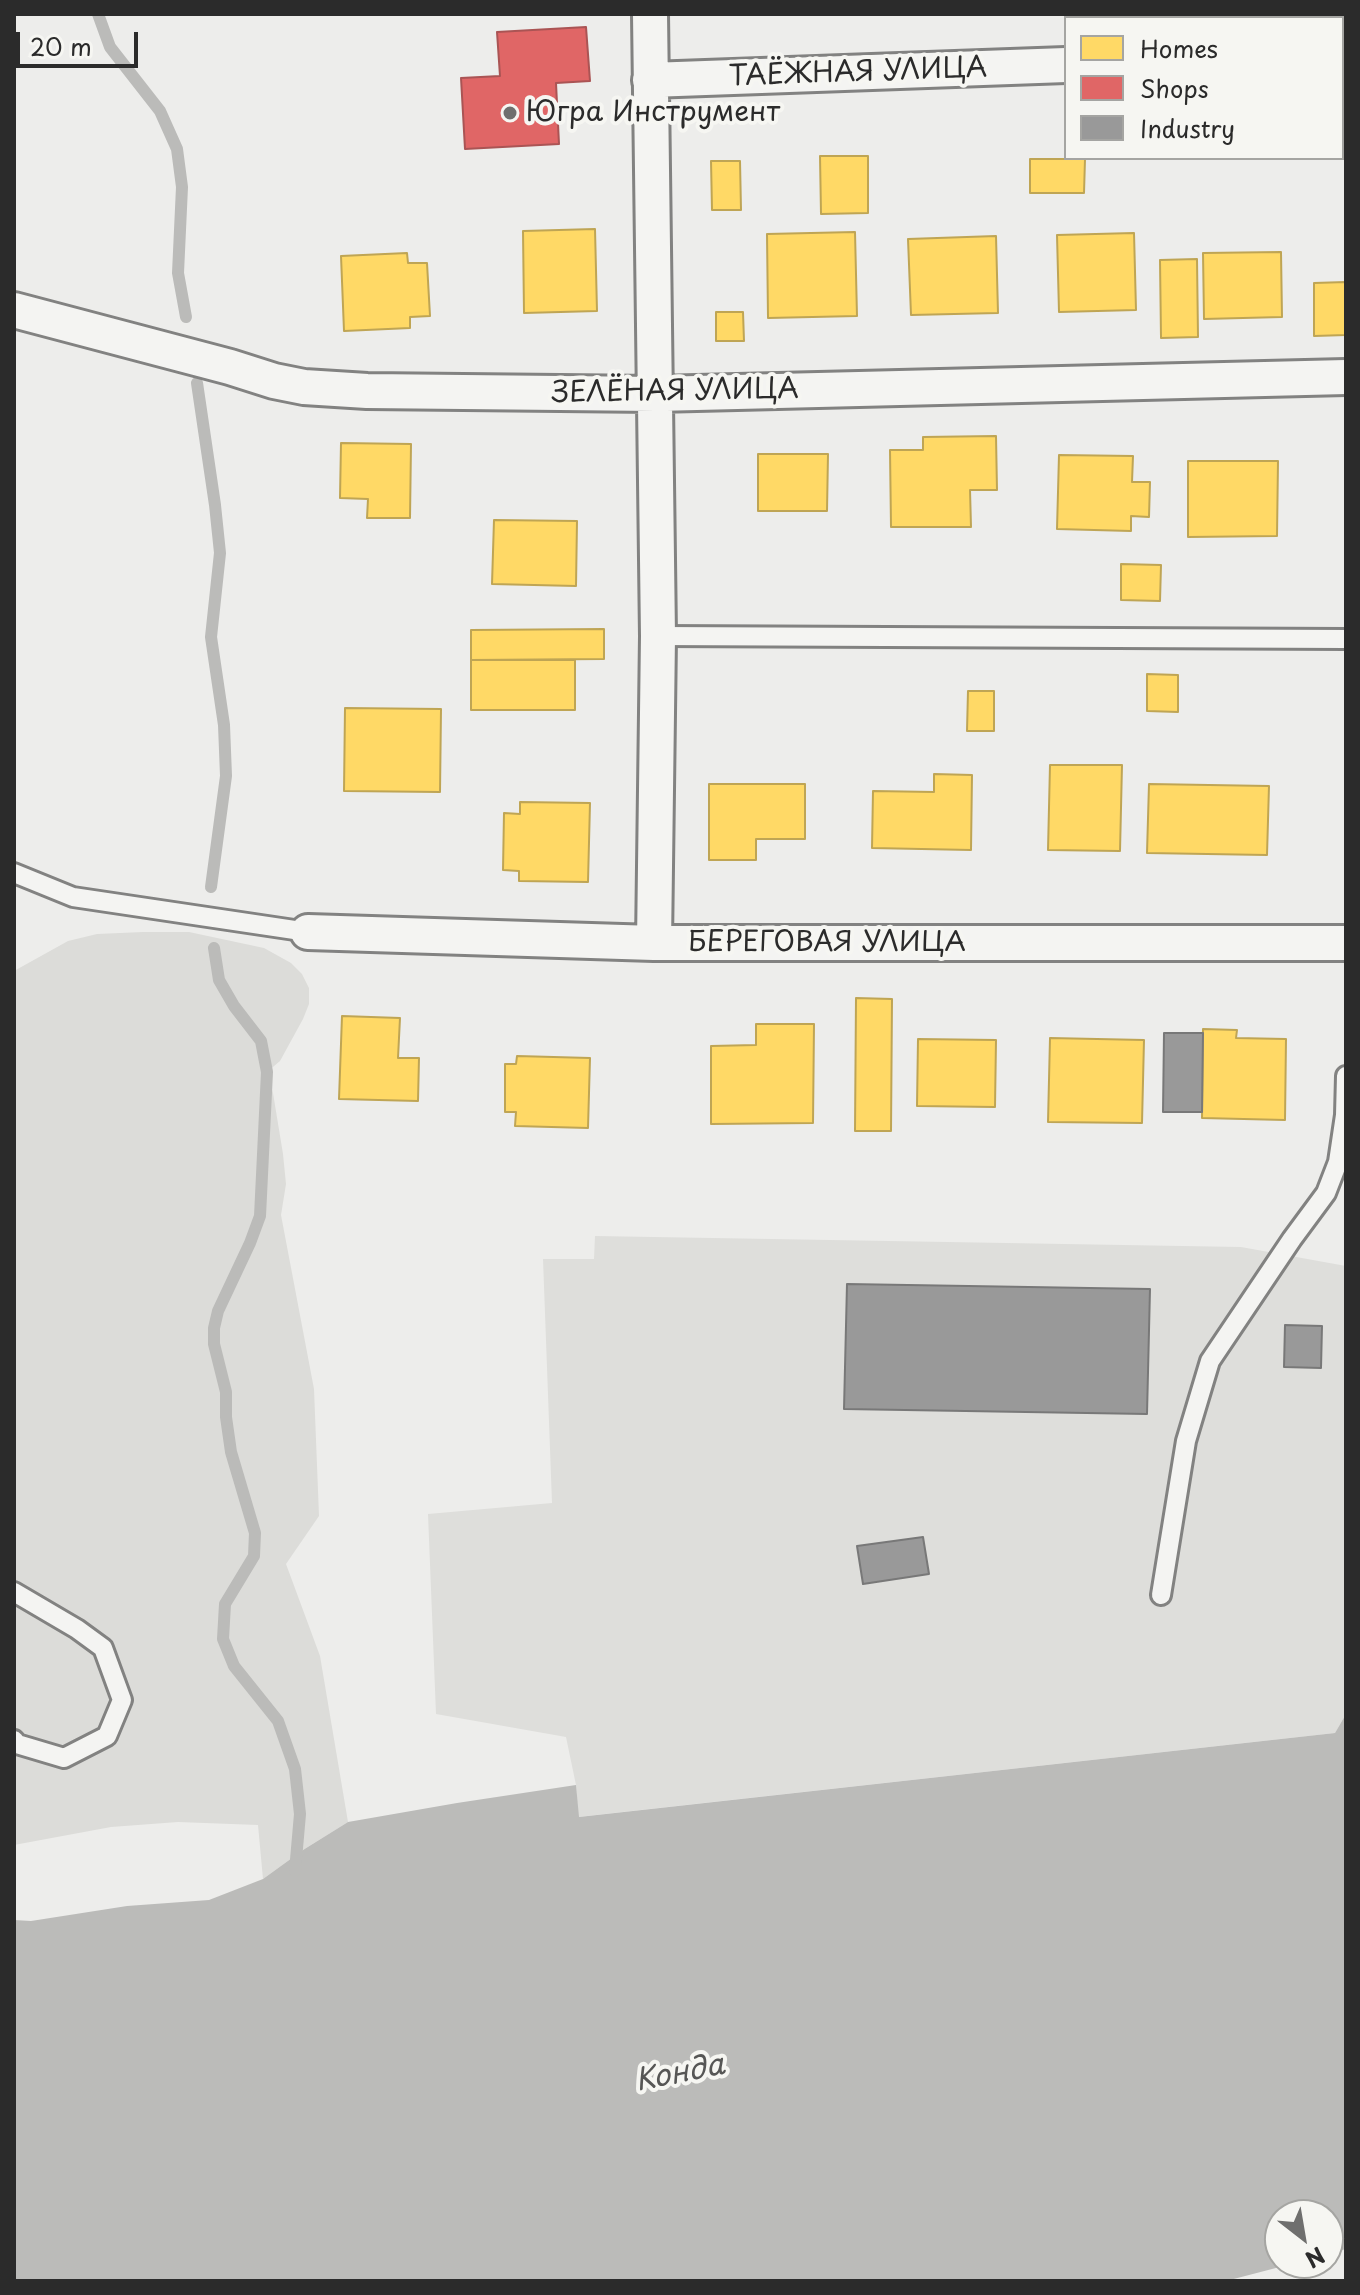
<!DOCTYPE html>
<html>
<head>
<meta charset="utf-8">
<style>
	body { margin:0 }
	#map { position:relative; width:1360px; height:2295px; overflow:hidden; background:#ededeb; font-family:"Playpen Sans",sans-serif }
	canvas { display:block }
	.frame { position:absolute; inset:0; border:16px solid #2b2b2b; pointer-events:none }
	.legend { position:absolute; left:1064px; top:16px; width:280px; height:144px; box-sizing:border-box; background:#f6f6f2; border:2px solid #a5a5a2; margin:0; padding:10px 14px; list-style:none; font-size:24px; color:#2b2b2b }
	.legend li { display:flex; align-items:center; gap:16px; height:40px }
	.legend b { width:40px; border:2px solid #a5a5a2 }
	.north { position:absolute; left:1264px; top:2199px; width:80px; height:80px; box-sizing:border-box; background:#f6f6f2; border:2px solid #a5a5a2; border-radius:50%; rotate:149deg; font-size:22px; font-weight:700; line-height:32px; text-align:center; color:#2b2b2b }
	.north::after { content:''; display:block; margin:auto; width:28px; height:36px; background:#6f6f6e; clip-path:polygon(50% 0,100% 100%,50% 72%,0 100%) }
	.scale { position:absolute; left:16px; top:32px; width:122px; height:36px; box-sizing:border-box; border:4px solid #2b2b2b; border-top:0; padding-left:10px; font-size:24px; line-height:28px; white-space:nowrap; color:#2b2b2b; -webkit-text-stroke:6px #f6f6f2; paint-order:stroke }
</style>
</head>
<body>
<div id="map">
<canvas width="1360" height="2295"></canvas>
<div class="frame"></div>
<ul class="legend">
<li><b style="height:22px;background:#ffd966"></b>Homes</li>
<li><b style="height:22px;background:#e06666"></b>Shops</li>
<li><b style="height:22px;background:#999"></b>Industry</li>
</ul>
<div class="north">N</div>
<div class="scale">20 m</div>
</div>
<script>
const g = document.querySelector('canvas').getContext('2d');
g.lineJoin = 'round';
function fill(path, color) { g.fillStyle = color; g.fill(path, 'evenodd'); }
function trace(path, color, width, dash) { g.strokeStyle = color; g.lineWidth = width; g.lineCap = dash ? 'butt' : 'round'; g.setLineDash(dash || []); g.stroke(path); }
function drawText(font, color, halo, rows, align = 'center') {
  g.font = font + ' "Playpen Sans",sans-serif'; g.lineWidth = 8; g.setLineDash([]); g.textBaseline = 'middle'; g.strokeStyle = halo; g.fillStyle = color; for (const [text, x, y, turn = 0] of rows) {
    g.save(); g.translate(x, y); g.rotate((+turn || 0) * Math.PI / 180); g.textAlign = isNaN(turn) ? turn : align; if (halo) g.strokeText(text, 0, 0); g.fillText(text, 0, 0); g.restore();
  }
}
fill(new Path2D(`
	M595,1236L1241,1247L1346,1266V1714L1335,1733L578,1817L576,1785L566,1737L436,1714L428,1514L552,1503L543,1259H594Z`), '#dededb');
fill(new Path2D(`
	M143,932H189L264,948L291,963L302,974L309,988V1004L303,1019L280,1061L267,1072L273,1093L283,1154L286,1184L281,1215L314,1389L319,1516L286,1564L320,1656L348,1822L303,1850L263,1879L258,1825L178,1822L111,1827L14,1845V971L68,941L97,934Z`), '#dcdcd9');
fill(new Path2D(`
	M1346,1714V2249L1328,2254V2215H1280V2263H1295L1226,2281H14V1920L31,1921L127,1906L209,1900L263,1879L303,1850L348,1822L457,1803L576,1785L579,1817L1335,1733Z`), '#bbbbb9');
const homes = new Path2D(`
	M820,156H868V213L821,214Z
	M1030,159H1085L1084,193H1030Z
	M711,161H740L741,210H712Z
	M595,229L597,311L524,313L523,231Z
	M855,232L857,316L768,318L767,234Z
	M1134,233L1136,310L1059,312L1057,235Z
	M996,236L998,313L911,315L908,239Z
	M1281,252L1282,317L1204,319L1203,253Z
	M407,253L408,263H427L430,316L410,317V328L344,331L341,256Z
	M1197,259L1198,337L1161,338L1160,260Z
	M1346,282V335L1314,336V283Z
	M716,312H743L744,341H716Z
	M996,436L997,490H970L971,527H891L890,450H923V437Z
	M341,443L411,444L410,518H367L368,499L340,498Z
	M758,454H828L827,511H758Z
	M1059,455L1133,456L1132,482H1150L1149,517L1131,516V531L1057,529Z
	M1188,461H1278L1277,536L1188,537Z
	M494,520L577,521L576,586L492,584Z
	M1121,564L1161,565L1160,601L1121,600Z
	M604,629V659L471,660V630Z
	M471,660H575V710H471Z
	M1147,674L1178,675V712L1147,711Z
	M968,691H994V731H967Z
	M345,708L441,709L440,792L344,791Z
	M1050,765H1122L1120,851L1048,850Z
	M934,774L972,775L971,850L872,848L873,791L934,792Z
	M709,784H805V839H756V860H709Z
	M1149,784L1269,786L1267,855L1147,853Z
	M520,802L590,803L588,882L519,881V871L503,870L504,813L520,814Z
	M856,998L892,999L891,1131H855Z
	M342,1016L400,1018L398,1058H419L418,1101L339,1099Z
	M756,1024H814L813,1123L711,1124V1046L756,1045Z
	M1203,1029L1237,1030L1236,1038L1286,1039L1285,1120L1202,1118Z
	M1050,1038L1144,1040L1142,1123L1048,1122Z
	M918,1039L996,1040L995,1107L917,1106Z
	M517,1056L590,1058L588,1128L515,1126L516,1112H505V1064H516Z`);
fill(homes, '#ffd966');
trace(homes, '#bfa554', 2);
const shops = new Path2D(`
	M586,27L590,81L556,83L559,144L465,149L461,78L500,76L497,32Z`);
fill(shops, '#e06666');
trace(shops, '#aa5454', 2);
const industry = new Path2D(`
	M1164,1033H1203L1202,1112H1163Z
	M847,1284L1150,1289L1147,1414L844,1409Z
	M1285,1325L1322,1326L1321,1368L1284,1367Z
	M923,1537L929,1574L863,1584L857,1546Z`);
fill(industry, '#999');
trace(industry, '#787878', 2);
trace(new Path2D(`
	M98,14L110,47L160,111L177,149L182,187L178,273L186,317
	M197,383L215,505L220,553L211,637L224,725L226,776L211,887
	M214,948L219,980L234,1006L261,1041L267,1072L260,1216L250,1243L218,1311L214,1328V1344L226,1392V1417L231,1452L255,1533L254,1556L225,1604L223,1639L234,1666L278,1721L295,1769L300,1814L295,1871`), '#bbbbb9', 12);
const service = new Path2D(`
	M658,636L1346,639
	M14,873L73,897L308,932
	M14,1592L77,1629L103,1648L122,1700L107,1736L64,1758L17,1744L14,1740
	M1161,1595L1186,1441L1210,1361L1292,1239L1326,1193L1338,1162L1345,1115L1346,1076`);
const minor = new Path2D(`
	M650,14L658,636L654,943
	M1342,56H1346
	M650,80L1066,65
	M14,310L230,367L274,381L304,387L367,391L656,394L1346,377
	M308,932L654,943H1346`);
trace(service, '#828281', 24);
trace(minor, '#828281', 40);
trace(service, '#f4f4f2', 18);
trace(minor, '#f4f4f2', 34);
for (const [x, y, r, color] of [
	[510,113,8,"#6f6f6e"]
]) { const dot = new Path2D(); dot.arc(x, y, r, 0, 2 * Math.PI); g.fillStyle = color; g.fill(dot); trace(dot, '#f6f6f2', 3); }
drawText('28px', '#2b2b2b', '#f6f6f2', [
	["ТАЁЖНАЯ УЛИЦА",858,73,-2],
	["ЗЕЛЁНАЯ УЛИЦА",675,392,-1],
	["БЕРЕГОВАЯ УЛИЦА",827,943]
]);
drawText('28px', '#2b2b2b', '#f6f6f2', [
	["Югра Инструмент",526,113]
], 'left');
drawText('italic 30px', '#565655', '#f6f6f2', [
	["Конда",680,2074,-11]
]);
</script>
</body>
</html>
